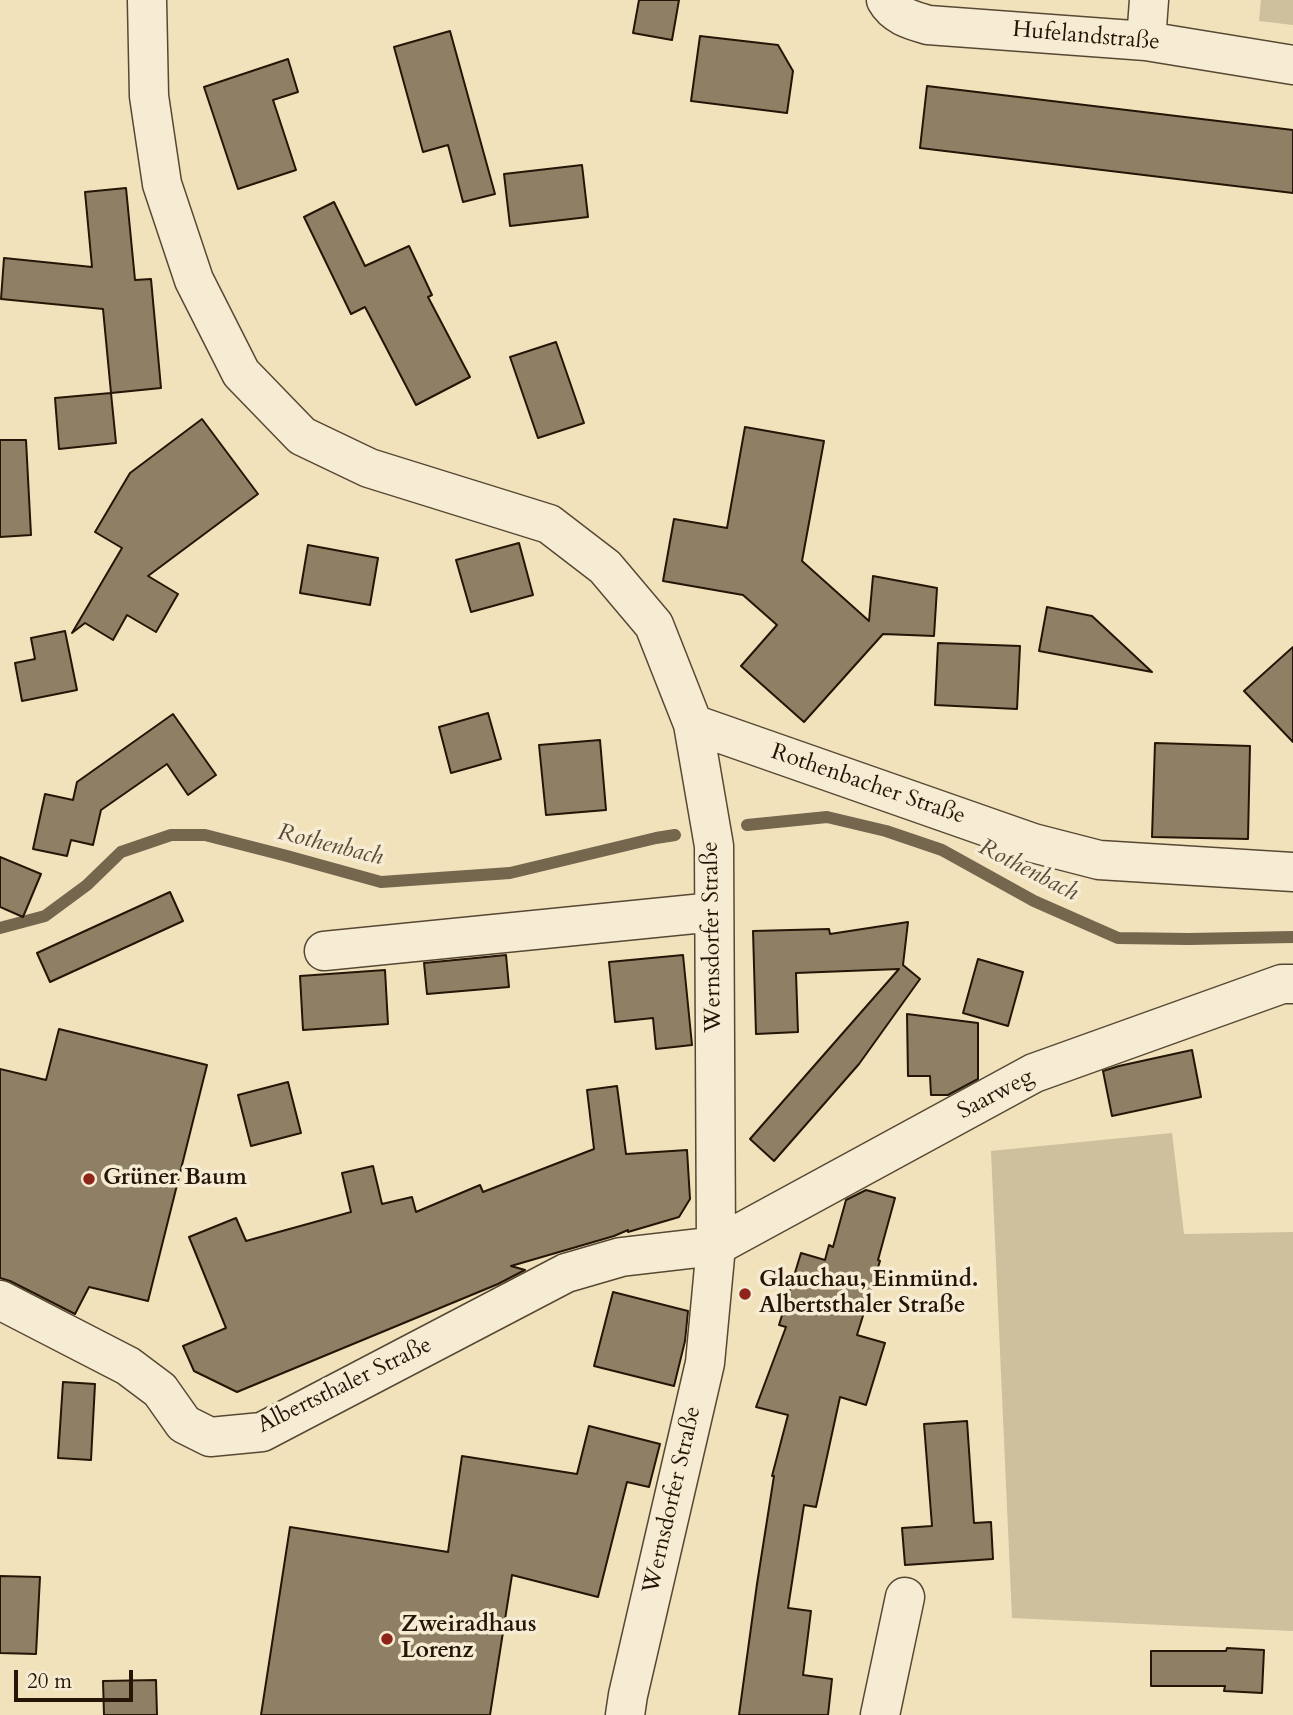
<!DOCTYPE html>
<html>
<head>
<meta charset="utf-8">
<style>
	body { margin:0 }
	#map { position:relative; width:1293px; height:1715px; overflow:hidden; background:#f1e2bc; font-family:Cardo,serif }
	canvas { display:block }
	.scale { position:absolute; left:14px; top:1670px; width:119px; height:32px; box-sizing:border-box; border:4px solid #241506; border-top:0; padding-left:9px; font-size:21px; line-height:24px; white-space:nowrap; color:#241506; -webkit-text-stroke:5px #f6ecd3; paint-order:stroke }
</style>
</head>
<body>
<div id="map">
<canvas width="1293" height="1715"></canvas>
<div class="scale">20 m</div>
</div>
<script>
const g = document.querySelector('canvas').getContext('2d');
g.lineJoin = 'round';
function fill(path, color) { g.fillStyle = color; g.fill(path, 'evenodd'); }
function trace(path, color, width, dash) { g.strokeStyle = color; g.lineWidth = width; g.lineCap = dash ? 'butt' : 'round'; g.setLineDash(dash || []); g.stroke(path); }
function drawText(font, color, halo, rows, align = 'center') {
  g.font = font + ' Cardo,serif'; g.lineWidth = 7; g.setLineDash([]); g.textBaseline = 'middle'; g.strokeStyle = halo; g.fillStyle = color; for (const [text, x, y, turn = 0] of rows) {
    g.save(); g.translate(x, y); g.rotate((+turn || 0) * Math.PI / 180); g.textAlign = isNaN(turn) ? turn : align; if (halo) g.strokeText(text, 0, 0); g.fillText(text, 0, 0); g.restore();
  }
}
fill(new Path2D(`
	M1261,0H1293V25L1259,21Z
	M1172,1133L1184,1234L1293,1232V1631L1012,1618L991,1151Z`), '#cebf9d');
trace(new Path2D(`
	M747,825L827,817L886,831L942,850L1034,901L1118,938L1189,939L1293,937
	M0,928L45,916L87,885L121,852L171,835H205L287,856L381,882L510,873L656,838L675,835`), '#75664e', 12);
const building = new Path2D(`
	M639,0H679L672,40L633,33Z
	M450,31L495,194L463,202L448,145L423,152L394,47Z
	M700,36L778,45L793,71L787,113L691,101Z
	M288,59L298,92L273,100L296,170L238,189L204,87Z
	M927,86L1293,130V193L920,148Z
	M582,165L588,217L510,226L504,174Z
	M126,188L135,280L151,279L161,388L111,393L103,309L1,299L4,258L92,267L85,192Z
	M334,202L365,266L409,246L432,295L428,297L470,377L416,405L365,307L351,314L304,217Z
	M556,342L584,423L538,438L510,357Z
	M111,393L116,443L59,449L55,398Z
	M202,419L258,494L148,576L178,594L156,632L127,615L113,640L85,623L72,633L122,548L95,532L130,473Z
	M745,427L824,441L802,561L869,621L873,576L937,588L934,636L883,634L804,722L741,666L777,625L743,595L663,581L674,519L727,528Z
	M0,440H26L31,535L0,537Z
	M519,543L533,595L471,612L456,560Z
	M308,545L378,558L370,605L300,593Z
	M1047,607L1092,616L1152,672L1039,651Z
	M65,631L77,690L22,701L15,663L35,659L31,638Z
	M938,643L1020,646L1017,709L935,705Z
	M1293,647V742L1244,691Z
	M488,713L501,759L451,773L439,727Z
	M173,714L216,775L188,795L167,764L101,810L93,845L71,840L67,856L33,849L45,794L73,800L77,782Z
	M600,740L606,810L546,815L539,745Z
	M1155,743L1250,746L1248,839L1152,837Z
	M0,857L41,874L23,917L0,907Z
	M170,892L183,921L50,982L37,953Z
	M908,922L903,965L920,979L859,1064L774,1161L750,1139L899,969L796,973L798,1032L756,1034L753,931L829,929L830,934Z
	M506,955L509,987L427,994L424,963Z
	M683,955L692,1045L656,1049L653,1018L615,1022L609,962Z
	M978,959L1023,972L1008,1026L963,1013Z
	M385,970L388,1024L303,1030L300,976Z
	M907,1014L978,1023V1079L948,1095H931L930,1076H908Z
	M59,1029L207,1065L148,1301L89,1287L75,1314L10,1281L0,1278V1069L46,1080Z
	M1192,1050L1201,1097L1112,1116L1103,1071L1119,1066Z
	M288,1082L301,1133L251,1146L238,1095Z
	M617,1086L626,1154L687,1150L690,1199L679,1217L628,1232V1230L614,1236L511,1266L525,1270L498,1284L237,1392L194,1371L183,1346L226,1328L189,1237L236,1218L246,1241L351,1212L342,1173L373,1166L382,1204L412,1197L416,1212L480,1185L483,1192L594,1149L587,1090Z
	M866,1190L895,1198L878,1260L880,1261L857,1335L885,1343L866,1405L840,1397L816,1507L804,1505L788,1608L811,1611L803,1675L832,1679L828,1715H739L757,1584L774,1476H772L788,1415L756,1407L786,1327L779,1325L801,1253L825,1260L829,1245L833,1247L846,1200Z
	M613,1292L688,1311L685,1341L674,1386L594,1366Z
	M63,1382L95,1384L91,1460L58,1458Z
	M967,1421L974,1523L991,1522L993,1559L905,1565L902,1528L932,1526L924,1424Z
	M589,1426L660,1444L649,1487L627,1482L598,1597L512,1575L490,1715H261L290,1527L448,1552L462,1456L577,1474Z
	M0,1576L40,1577L36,1654L0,1653Z
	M1227,1648L1264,1650L1262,1693L1224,1691L1225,1686H1151V1651H1226Z
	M156,1680L157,1715H104L103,1681Z`);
fill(building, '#8f8065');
trace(building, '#241506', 2);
const minor = new Path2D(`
	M147,0L149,96L162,184L194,280L241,373L302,436L369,468L549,524L605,567L654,625L693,724L714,846L716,1246L705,1363L628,1695L625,1715
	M886,0C895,16 911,20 928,25L1146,41L1293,65
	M1146,41L1149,0
	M693,724L1033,843L1099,860L1293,872
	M324,951L714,912
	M0,1300L128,1366L160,1390L184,1424L210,1437L262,1432L566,1273L621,1257L716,1246L1034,1073L1282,984H1293
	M880,1715L905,1597`);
trace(minor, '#574834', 41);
trace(minor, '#f6ecd3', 38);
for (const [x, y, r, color] of [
	[89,1179,7,"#8f2418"],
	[745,1294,7,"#8f2418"],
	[387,1639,7,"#8f2418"]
]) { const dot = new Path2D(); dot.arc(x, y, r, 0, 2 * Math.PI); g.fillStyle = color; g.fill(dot); trace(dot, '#f6ecd3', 2.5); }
drawText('23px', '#241506', '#f6ecd3', [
	["Hufelandstraße",1086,37,5],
	["Rothenbacher Straße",868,785,19],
	["Wernsdorfer Straße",713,937,-91],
	["Saarweg",996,1095,-28],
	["Albertsthaler Straße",345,1386,-26],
	["Wernsdorfer Straße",673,1500,-77]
]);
drawText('bold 23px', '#241506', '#f6ecd3', [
	["Grüner Baum",103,1179],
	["Glauchau, Einmünd.",759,1281],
	["Albertsthaler Straße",759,1307],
	["Zweiradhaus",401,1626],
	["Lorenz",401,1652]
], 'left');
drawText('italic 24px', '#5a4b36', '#f6ecd3', [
	["Rothenbach",330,846,14],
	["Rothenbach",1028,871,27]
]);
</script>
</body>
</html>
